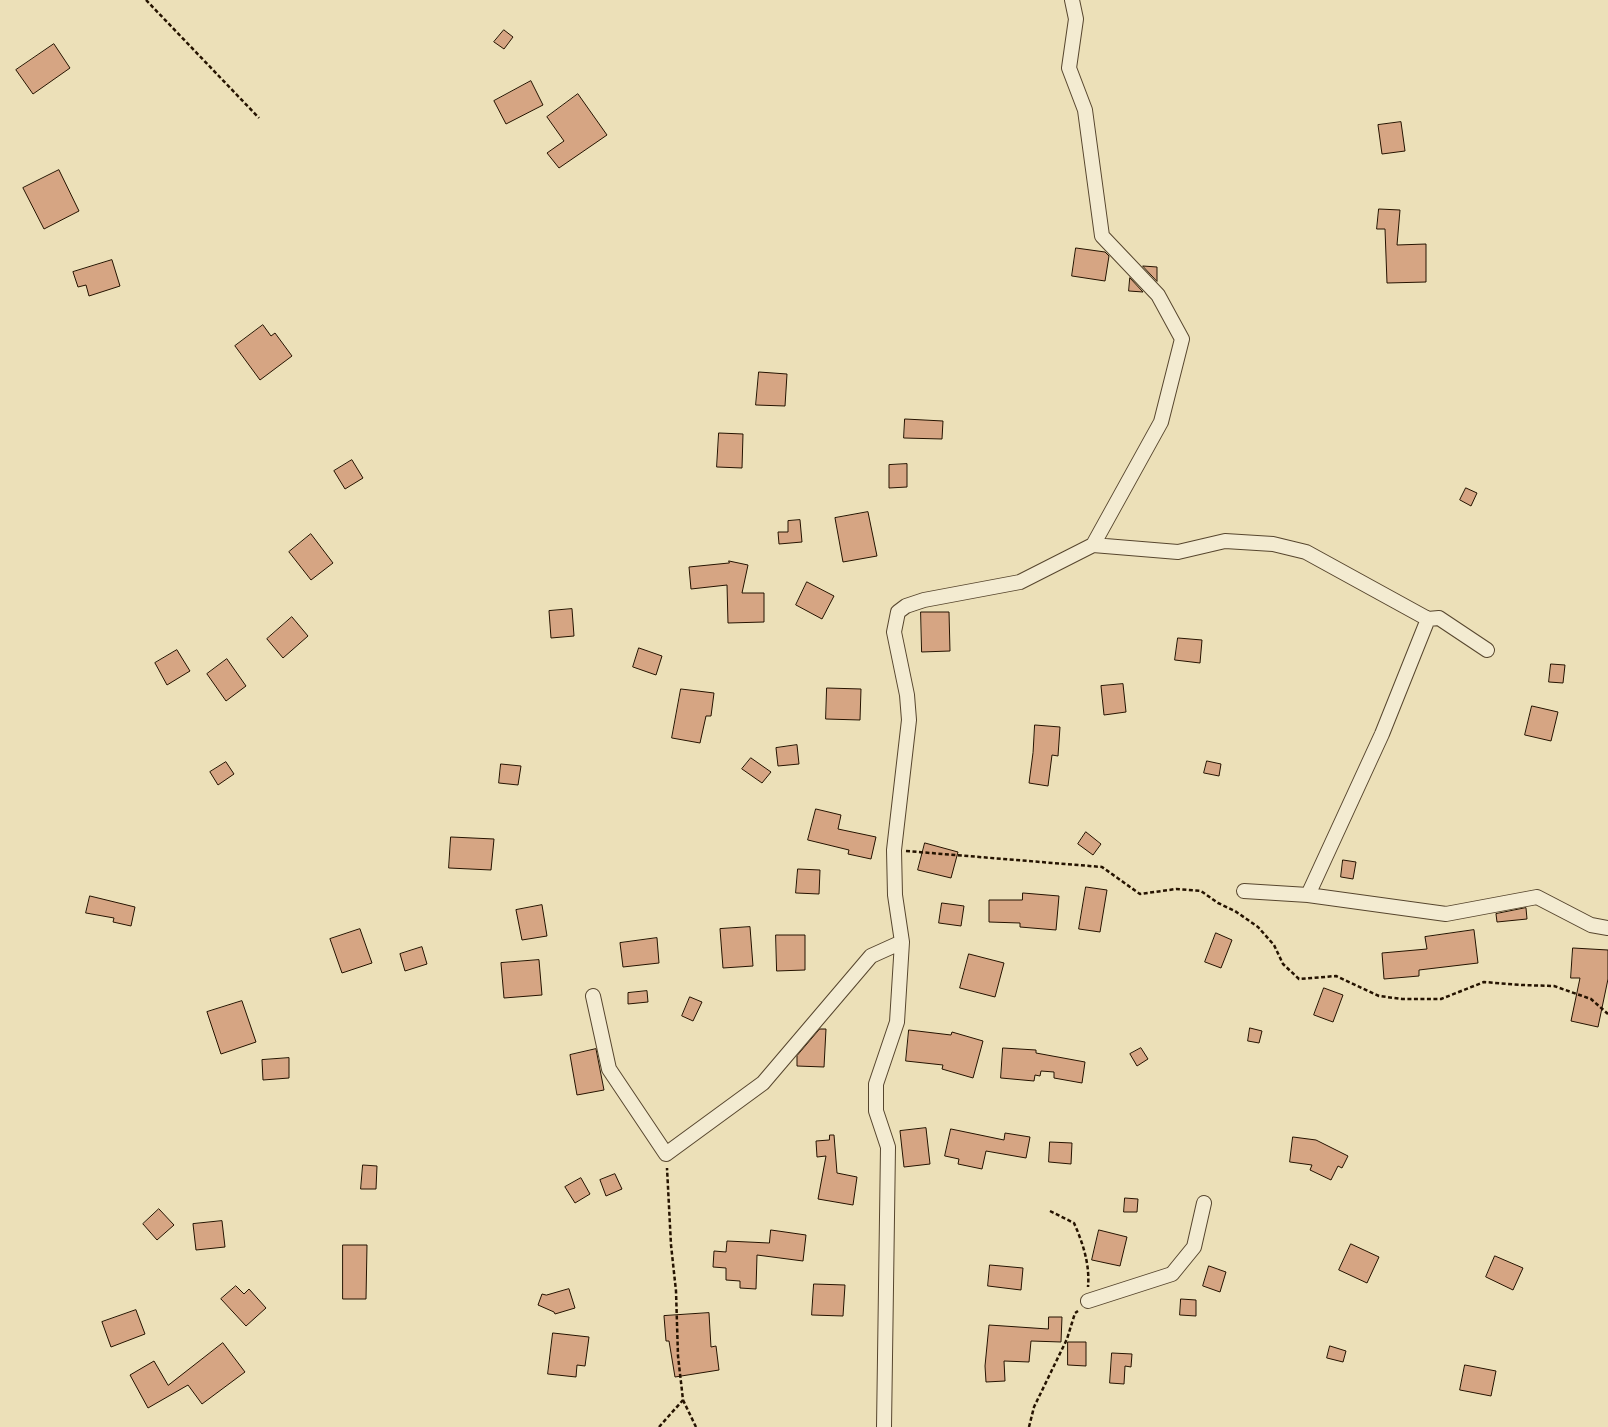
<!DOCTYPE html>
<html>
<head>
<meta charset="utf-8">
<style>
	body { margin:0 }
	canvas { display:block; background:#ece0b8 }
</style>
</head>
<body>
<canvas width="1608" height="1427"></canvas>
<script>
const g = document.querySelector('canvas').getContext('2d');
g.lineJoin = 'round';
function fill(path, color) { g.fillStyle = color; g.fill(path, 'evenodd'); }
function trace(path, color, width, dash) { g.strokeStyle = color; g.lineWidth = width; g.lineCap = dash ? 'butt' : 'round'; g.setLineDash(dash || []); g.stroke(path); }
const building = new Path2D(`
	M504,30L513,37L504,49L494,42Z
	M54,44L70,68L33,94L16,70Z
	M531,81L543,105L506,124L494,101Z
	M578,94L607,135L559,168L547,153L564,141L547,117Z
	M1401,122L1405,151L1382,154L1378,125Z
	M59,170L79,211L44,229L23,188Z
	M1379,209L1400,210L1397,245L1426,244V282L1387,283L1385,229H1377Z
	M1076,248L1105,252L1109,256L1105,281L1072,276Z
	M112,260L120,286L89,296L86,285L78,287L73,272Z
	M1143,266L1157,267V281Z
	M1130,278L1143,292L1129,291Z
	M263,325L271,336L275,333L292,356L260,380L235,346Z
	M759,372L787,374L785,406L756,405Z
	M905,419L943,421L942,439L904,438Z
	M719,433L743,434L742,468L717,467Z
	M352,460L363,478L345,489L334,471Z
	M907,464V487L889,488V465Z
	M1466,488L1477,493L1471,506L1460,500Z
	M868,512L877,556L843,562L835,518Z
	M800,520L802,542L779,544L778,532H788V521Z
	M311,534L333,563L311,580L289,552Z
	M729,561L748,565L742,593H764V622L728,623L727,585L691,589L689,567L729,563Z
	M807,582L834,596L822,619L796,605Z
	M572,609L574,636L551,638L549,611Z
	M921,612H949L950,651L922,652Z
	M292,617L308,636L283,658L267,639Z
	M1178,638L1202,640L1200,663L1175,660Z
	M639,648L662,656L656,675L633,667Z
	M177,650L190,671L167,685L155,663Z
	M227,659L246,686L226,701L207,674Z
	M1551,664L1565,665L1563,683L1549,682Z
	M1123,684L1126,712L1104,715L1101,686Z
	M827,688L861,689L860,720L826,719Z
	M681,689L714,693L711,716H706L700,743L672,738Z
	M1532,706L1558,712L1551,741L1525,735Z
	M1035,725L1060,727L1058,756L1052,755L1048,786L1029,783L1033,753Z
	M797,745L799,764L778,766L776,748Z
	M751,758L771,772L762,783L742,769Z
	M1207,761L1221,764L1219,776L1204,773Z
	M226,762L234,774L218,785L210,772Z
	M501,764L521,766L518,785L499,783Z
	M816,809L841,815L838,829L876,837L871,859L848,854L849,850L808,840Z
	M1086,832L1101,844L1093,855L1078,844Z
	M451,837L494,839L491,870L449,868Z
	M925,843L958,852L951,878L918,870Z
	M1343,860L1356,862L1353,879L1341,877Z
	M798,869L820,870L819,894L796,893Z
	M1086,887L1107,890L1100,932L1079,929Z
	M1023,893L1059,896L1056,930L1020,927V923L989,922V900H1022Z
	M90,896L135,907L131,926L113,922L114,918L86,913Z
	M942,903L964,906L961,926L939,923Z
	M542,905L547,936L522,940L516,910Z
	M1526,908L1527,919L1497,922L1496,914Z
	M750,927L753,966L723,968L720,929Z
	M360,929L372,963L342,973L330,939Z
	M1474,930L1478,963L1419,970V976L1384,979L1382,953L1427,949L1425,937Z
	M1216,933L1232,940L1221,968L1205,962Z
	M776,935H805V970L777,971Z
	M657,938L659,963L623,967L620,943Z
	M422,947L427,964L405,971L400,954Z
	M1573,948L1608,950V979L1598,1027L1571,1021L1580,978H1571Z
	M969,954L1004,963L995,997L960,988Z
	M539,960L542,995L504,998L501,963Z
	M1324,988L1343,995L1333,1022L1314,1015Z
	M647,991L648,1002L628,1004V993Z
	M690,997L702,1002L693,1021L682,1016Z
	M242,1001L256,1042L221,1054L207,1012Z
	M1250,1028L1262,1031L1259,1043L1248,1041Z
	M820,1029H826L824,1067L797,1066V1056Z
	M909,1030L951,1035L952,1032L983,1041L973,1078L942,1069L943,1065L906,1061Z
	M1003,1048L1036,1050V1053L1085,1062L1082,1083L1054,1078V1072L1041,1071L1040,1076L1035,1075L1034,1081L1001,1078Z
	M1141,1048L1148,1059L1137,1066L1130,1054Z
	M596,1049L604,1090L577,1095L570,1055Z
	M289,1058V1078L263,1080L262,1060Z
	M926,1128L930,1164L904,1167L900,1131Z
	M951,1129L1004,1140L1005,1133L1030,1137L1026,1158L986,1151L982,1169L958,1164L959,1159L945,1156Z
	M830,1135H834L837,1173L857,1177L853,1205L818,1199L826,1156L817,1157L816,1141L829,1140Z
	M1293,1137L1316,1140L1348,1156L1342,1168L1338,1166L1331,1180L1310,1170L1312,1165L1290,1162Z
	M1050,1142L1072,1143L1071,1164L1049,1162Z
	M363,1165L377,1166L376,1189H361Z
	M615,1174L622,1189L606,1196L600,1180Z
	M581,1178L590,1194L575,1203L565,1187Z
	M1125,1198L1138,1199L1137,1212H1124Z
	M159,1209L174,1225L157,1240L143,1224Z
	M222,1221L225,1247L196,1250L193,1224Z
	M771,1230L806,1235L803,1261L757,1255L756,1289L740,1288V1281L726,1280V1268L713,1267L714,1251L726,1252L727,1241L769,1243Z
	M1099,1230L1127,1237L1120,1266L1092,1260Z
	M1351,1244L1379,1257L1367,1283L1339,1270Z
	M343,1245H367L366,1299H343Z
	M1495,1256L1523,1268L1513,1290L1486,1277Z
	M990,1265L1023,1268L1021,1290L988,1286Z
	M1209,1266L1226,1272L1220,1292L1203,1286Z
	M814,1284L845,1285L843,1316L812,1315Z
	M236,1286L244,1294L249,1289L266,1308L246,1326L221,1299Z
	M569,1289L575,1308L555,1314L554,1312L538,1305L542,1294L546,1295Z
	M1181,1299L1196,1300V1316L1180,1315Z
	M136,1310L145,1334L111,1347L102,1322Z
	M709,1313L711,1347L716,1346L719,1370L675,1377L669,1341H666L664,1316Z
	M1049,1317H1062L1061,1342L1031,1341L1029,1362L1004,1361L1005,1381L986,1382L985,1366L989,1325L1048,1329Z
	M553,1333L589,1337L585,1366L577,1365L576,1377L548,1374Z
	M1068,1342H1086V1366L1068,1365Z
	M223,1343L245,1372L202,1404L188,1385L148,1408L130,1375L154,1361L168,1385Z
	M1330,1346L1346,1351L1343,1362L1327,1358Z
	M1112,1353L1132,1354L1131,1367L1125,1366L1124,1384L1110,1383Z
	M1465,1365L1496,1371L1491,1396L1460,1390Z`);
fill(building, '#d6a583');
trace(building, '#251300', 1);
const minor = new Path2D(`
	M1072,0L1076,19L1069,68L1085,110L1102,236L1158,295L1182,339L1161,422L1093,545
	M1244,891L1308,895L1446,914L1537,897L1591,925L1608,928
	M1308,895L1382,734L1428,619
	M593,996L609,1069L666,1154L763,1083L871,956L902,942
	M1088,1301L1172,1274L1194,1247L1204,1203
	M884,1427L888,1147L876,1111V1084L897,1022L902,942L895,895L894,850L909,720L907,695L894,632L898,612L906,606L924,600L1020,582L1093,545L1178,552L1225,541L1273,544L1306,552L1428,619L1439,618L1487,650`);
trace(minor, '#57462e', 16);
trace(new Path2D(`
	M146,0L259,118
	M906,851L1102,867L1140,894L1176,889L1201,891L1218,903L1235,911L1258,927L1274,945L1283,964L1299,979L1336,976L1379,996L1402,999H1441L1484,982L1522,985L1554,986L1591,999L1608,1014
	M1050,1211L1074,1223C1083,1243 1090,1265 1088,1287
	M683,1400L696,1427
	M659,1427L683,1400L678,1356L676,1291L671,1245L667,1168
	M1029,1427L1034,1407L1067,1339L1075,1313L1078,1311`), '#251300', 2.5, [4, 2.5]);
trace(minor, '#f3ebd1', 14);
</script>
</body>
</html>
